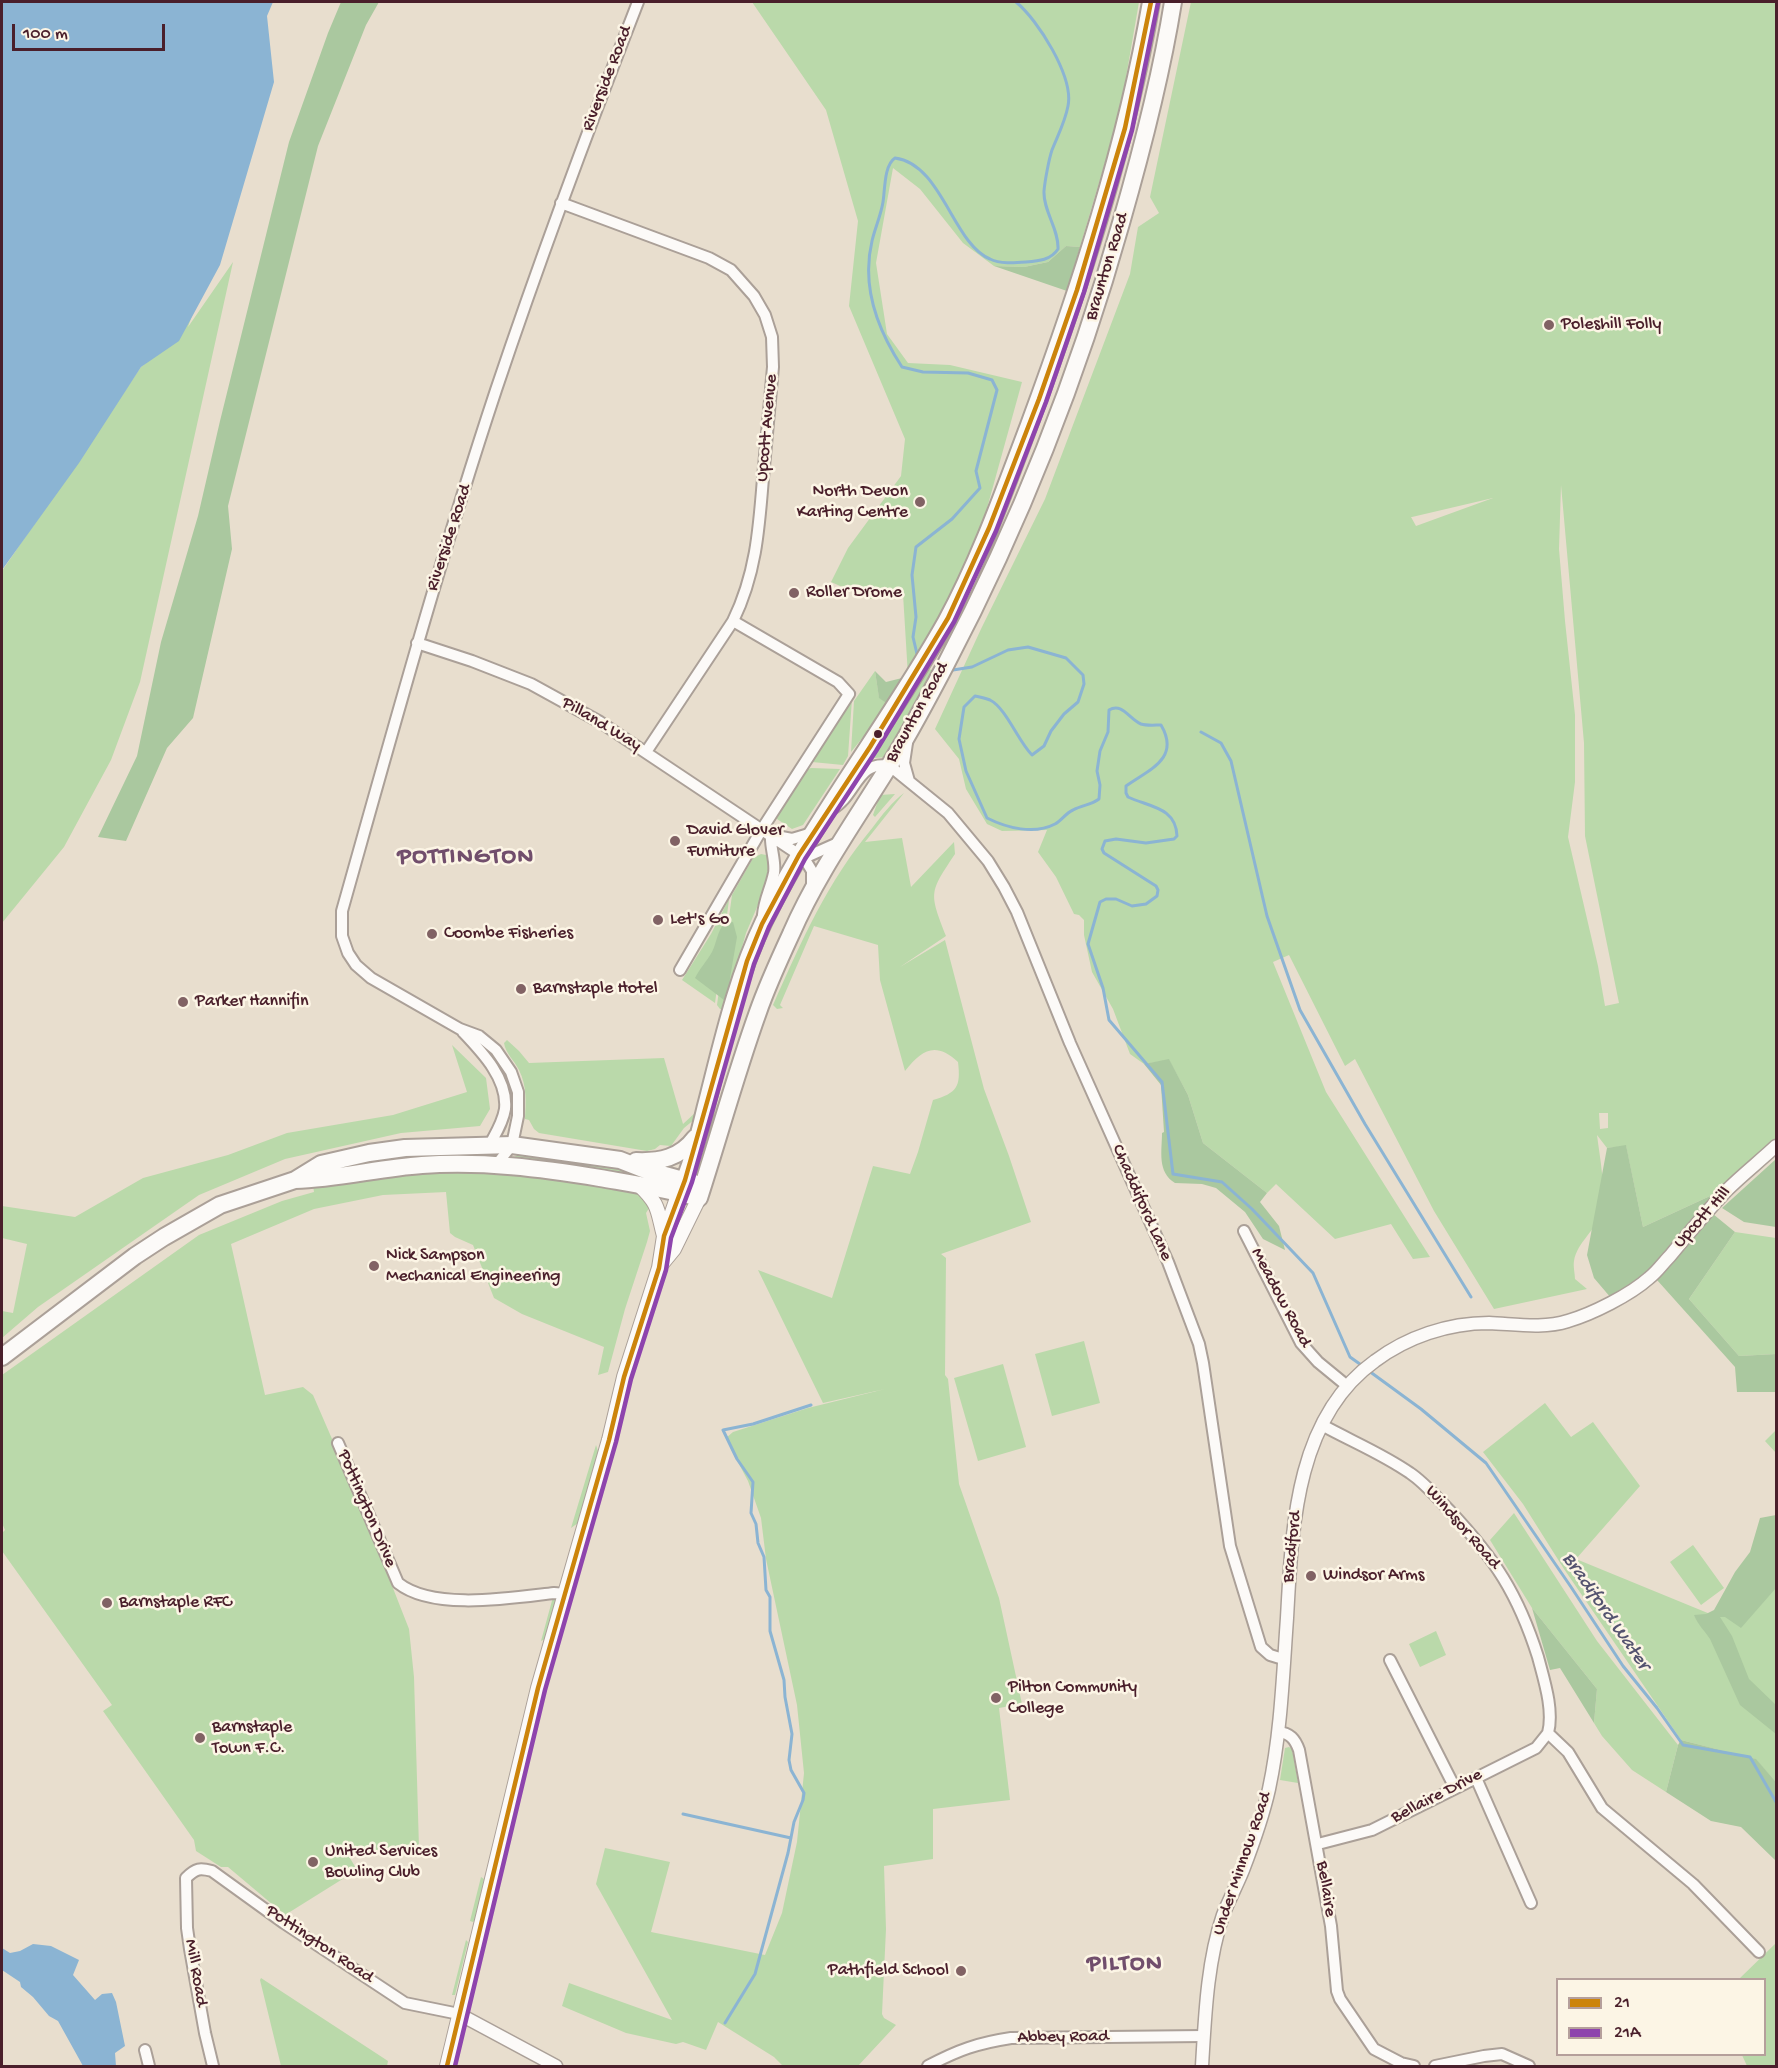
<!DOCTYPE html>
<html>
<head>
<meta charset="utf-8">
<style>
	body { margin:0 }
	#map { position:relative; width:1778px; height:2068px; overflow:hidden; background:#e8dece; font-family:"Gochi Hand",sans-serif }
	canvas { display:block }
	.frame { position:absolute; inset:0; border:3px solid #4a1f2b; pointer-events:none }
	.legend { position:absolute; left:1556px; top:1978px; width:210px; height:78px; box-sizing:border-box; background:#fcf5e5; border:2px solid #b59f9b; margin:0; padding:8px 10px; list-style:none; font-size:18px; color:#4a1f2b }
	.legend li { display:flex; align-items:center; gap:12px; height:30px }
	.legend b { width:30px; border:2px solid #b59f9b }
	.scale { position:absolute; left:12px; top:24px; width:153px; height:27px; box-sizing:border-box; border:3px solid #4a1f2b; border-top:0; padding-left:8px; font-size:18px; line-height:21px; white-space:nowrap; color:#4a1f2b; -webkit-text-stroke:4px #fcf5e5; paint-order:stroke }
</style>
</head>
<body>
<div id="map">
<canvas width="1778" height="2068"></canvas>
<div class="frame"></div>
<ul class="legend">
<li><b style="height:8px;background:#cc840b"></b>21</li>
<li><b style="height:8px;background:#8e44ad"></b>21A</li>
</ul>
<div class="scale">100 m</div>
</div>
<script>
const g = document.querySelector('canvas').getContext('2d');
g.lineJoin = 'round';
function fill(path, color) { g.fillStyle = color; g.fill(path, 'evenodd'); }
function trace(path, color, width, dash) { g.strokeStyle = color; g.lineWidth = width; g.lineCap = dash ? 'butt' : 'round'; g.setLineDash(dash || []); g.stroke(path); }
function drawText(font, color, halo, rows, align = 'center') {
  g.font = font + ' "Gochi Hand",sans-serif'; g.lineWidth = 5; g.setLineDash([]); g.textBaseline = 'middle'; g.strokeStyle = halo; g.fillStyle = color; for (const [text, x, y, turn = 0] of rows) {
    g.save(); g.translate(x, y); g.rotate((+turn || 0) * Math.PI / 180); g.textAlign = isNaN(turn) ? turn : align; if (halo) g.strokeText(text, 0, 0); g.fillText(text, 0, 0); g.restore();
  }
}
fill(new Path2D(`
	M752,2H1139L1120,112L1080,247L1066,246L1048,262L1024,267L994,266L963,243L920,189L893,168L876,263L887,334L908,363L950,365L1022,382L984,519L943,614L908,676L903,594L870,599L831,582L848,548L901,476L905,439L849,306L858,221L826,110Z
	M1191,2H1776V1139L1723,1190L1643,1227L1626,1146L1607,1148L1597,1135C1600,1159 1606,1187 1601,1211C1597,1230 1577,1242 1574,1261C1573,1266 1575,1274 1575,1279L1587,1289L1494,1309L1434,1211L1355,1059L1345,1066L1289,955L1273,962L1326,1092L1430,1257L1413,1259L1391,1224L1335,1239L1276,1184L1267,1193L1203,1143L1188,1095L1169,1060L1144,1064L1130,1054L1113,1009L1092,972L1084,935V920L1079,915L1074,914L1056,877L1038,852L1047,830L1002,831L987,824L966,789L959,759L935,729L981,629L1045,499L1130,274L1138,227L1159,213L1150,197ZM1561,485L1584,743L1585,836L1619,1003L1605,1006L1598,966L1568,837L1575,782V715L1565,621L1559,549ZM1493,498L1416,526L1411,517H1412ZM1599,1113H1608V1128L1600,1129Z
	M233,262L140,682L111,760L64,847L2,923V571L141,367L146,363L210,264L188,327Z
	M925,668L935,671L888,757L874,758L865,768L869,757Z
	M875,671L879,697L889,705L851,752L854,701Z
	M852,699L848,756L843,765L812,762Z
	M811,768L840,769L803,825L792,829L777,819V816L805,770Z
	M904,793L865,842L902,838L911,887L954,842L955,854C929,893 929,892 946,936L900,967L945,940L984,1089L1009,1156L1031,1222L941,1254L946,1258L945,1375L948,1379L959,1484L999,1598L1022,1704L999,1708L1010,1800L933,1809V1859L884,1866L886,1929L882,2014L884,2018L896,2025L858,2066H783L774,2057L718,2022L706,2050L683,2042L676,2044L626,2033L562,2006L569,1983L672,2020L596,1884L605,1848L670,1862L651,1932L765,1955L782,1913L797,1842L804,1773L797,1705L766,1559L761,1518L748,1481L732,1451L726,1438L733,1432L808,1408L885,1389L823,1403L758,1270L832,1298L873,1166L910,1174L918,1152L933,1100C957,1093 961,1087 958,1062C935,1041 922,1050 905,1071L880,980L878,945L814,926L780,1005L783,1008L777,1009L773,1005C803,938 826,884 873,827C882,815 892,802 904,793Z
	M895,794L875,817L873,815L880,795Z
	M761,854L766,855L770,860L769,879L746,933L725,1009H720L717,1005L732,895L753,858Z
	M729,899V900L715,1003L682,980L711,934Z
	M507,1040L519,1051L529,1063L664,1058L683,1124L696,1112L695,1119L684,1128L671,1146L660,1145L655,1149L647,1151L539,1133L534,1129L529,1120L525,1119C526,1102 527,1086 519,1070C514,1060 506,1054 504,1043Z
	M452,1045L486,1078L490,1109L480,1126L401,1133L285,1159L199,1195L38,1307L2,1338V1311L13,1313L27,1244L2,1238V1206L75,1217L143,1178L228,1155L287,1133L393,1115L467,1092Z
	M519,1154L601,1164L632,1171L666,1184L566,1163L513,1158Z
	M478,1167L638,1192L651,1205L646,1213L650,1231L647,1242L625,1309L608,1372L598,1375L604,1347L522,1314L494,1298L473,1245L455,1237L450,1233L446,1192L383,1195L314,1209L231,1244L265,1395L303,1387L313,1395L358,1499L409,1629L414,1677L419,1848L347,1853L357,1870L285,1915L228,1867H221L196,1851L194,1840L103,1711L112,1705L2,1551V1533L5,1530L2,1523V1375L199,1235L282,1201L314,1192L313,1185L333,1181Z
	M1735,1232L1776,1238V1354L1739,1356L1689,1299Z
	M1084,1341L1100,1403L1052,1416L1035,1354Z
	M1003,1364L1026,1447L978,1461L954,1378Z
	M1545,1403L1571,1437L1593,1422L1640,1486L1576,1559L1715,1616L1776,1516V1782L1755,1759L1681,1740L1564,1569L1523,1504L1483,1452Z
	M1776,1430V1453L1765,1441Z
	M596,1445L598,1451L578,1523L571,1528Z
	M1514,1513L1597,1641L1678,1745L1666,1792L1632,1770L1602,1736L1594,1723L1597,1689L1532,1608L1490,1540Z
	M1693,1545L1724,1588L1701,1605L1670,1562Z
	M553,1597L556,1602L545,1639L541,1641Z
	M1436,1631L1446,1655L1420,1667L1409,1644Z
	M1289,1747L1292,1749L1298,1783L1280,1780L1285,1748Z
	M481,1877L484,1879L475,1920L473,1922L470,1921Z
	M466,1940L468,1942L456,1991L455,1995H452Z
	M1776,1943V2066H1747L1742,2055L1764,2054V1980L1739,1979Z
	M261,1978L388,2061L387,2066H281L260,1980Z`), '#bad9aa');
fill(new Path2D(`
	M341,2H379L366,25L318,146L228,506L232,549L193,718L167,748L126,841L98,837L137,756L161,642L198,516L220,421L289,142L328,33Z
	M1066,246L1080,247L1067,291L994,266L1024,267L1048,262Z
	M875,671L886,682L902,678L906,681L889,705L879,698Z
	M733,922L737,937L730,978L729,995L724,1000L695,978C700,968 707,961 712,952C717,942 717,932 724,924Z
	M1169,1059L1188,1095L1203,1143L1267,1193L1260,1202L1279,1226L1285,1250L1263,1239L1245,1212L1216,1188L1202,1184L1175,1183C1157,1172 1162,1151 1162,1133L1164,1132L1161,1085L1144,1064Z
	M1626,1145L1643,1227L1723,1190L1650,1271L1611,1298L1594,1278L1587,1255L1607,1148Z
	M1776,1159V1227L1744,1222L1722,1208Z
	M1713,1214L1735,1232L1689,1299L1739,1356L1776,1354V1392H1737L1735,1367L1657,1280Z
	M1776,1515V1588L1741,1628L1725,1617H1720L1732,1636L1749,1679L1776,1705V1734L1740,1705L1710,1639C1704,1630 1698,1625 1694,1615L1706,1614L1714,1610L1735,1572L1750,1552L1760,1518Z
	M1532,1608L1597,1689L1594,1723L1560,1668L1550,1670Z
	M1681,1740L1756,1759L1776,1782V1861L1741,1827L1711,1821L1666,1792L1678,1745Z`), '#aac89f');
fill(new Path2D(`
	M2,2H273L267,16L274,82L220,265L179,341L141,367L79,463L2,570Z
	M33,1944L51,1946L79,1960L73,1975L95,2000L102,1994L112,1993L116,2002L125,2046L115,2053L116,2066H83L58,2021L49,2016L33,1997L21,1987L20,1982L2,1970V1948L10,1953L20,1951Z`), '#8bb4d3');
trace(new Path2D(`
	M917,654L913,637L916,617L912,575L916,547L952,519L980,488L976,471L997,390L992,380L968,373L923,372L902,367C877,329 861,287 872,241C875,228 881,215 883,202C885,190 884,165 895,158C942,164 953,244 990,259C1000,264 1014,263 1026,262C1039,261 1051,260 1058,249C1059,229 1043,211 1044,191C1045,180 1049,159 1052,150C1058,135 1065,122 1068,106C1074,77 1038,20 1016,2
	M953,670L972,667L1008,650L1028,647L1066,658L1083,675L1084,684L1078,702L1064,714L1051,731L1044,746L1032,755C1018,741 1006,708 990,700C985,698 980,697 975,696L964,707L959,739L966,771L987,818C1007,828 1034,835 1055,824C1061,821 1066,813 1073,810C1082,805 1091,805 1099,799L1100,785L1097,771L1100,751L1108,732L1109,710C1122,702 1129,719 1141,724C1147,726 1155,725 1161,725C1181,759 1148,770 1126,786V793L1128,797C1149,807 1176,807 1177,836L1174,839L1146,843L1116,839L1105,841L1102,849L1104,853L1156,886L1158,890L1157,896L1146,904L1132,906L1116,899H1106L1100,902L1088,944L1103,988L1109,1020L1162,1082L1173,1174L1222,1182L1252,1209L1313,1273L1350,1357L1364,1367
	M1201,732L1221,743L1231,761L1267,916L1300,1010L1365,1124L1471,1297
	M1369,1371L1421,1409L1486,1463L1571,1587L1623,1666L1657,1708L1683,1745L1750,1757L1776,1802
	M683,1814L791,1838
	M725,2023L755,1974L788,1853L794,1822L803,1800L804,1793L791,1770L789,1760L792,1734L785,1697L784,1680L770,1631V1597L766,1590L764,1557L758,1543L756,1524L751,1513L753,1482L737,1459L723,1430L753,1424L811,1405`), '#8bb4d3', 3);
const minor = new Path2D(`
	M561,203L709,258L731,270L754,296L765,315L772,337L773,367C770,404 766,441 763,478C759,529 756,574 733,621L646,752
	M417,643L472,661L531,684L600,722L804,858L812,871V887
	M907,743L904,763L909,781
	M832,809C856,796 857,759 890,766L948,813L988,861L1004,887L1017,912L1070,1043L1168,1262L1199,1344L1203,1363L1230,1546L1261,1647L1270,1655L1283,1659
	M804,858L840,842
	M763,915C764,900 771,888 774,873C776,861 770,848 771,835L792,839L812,833
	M680,970L762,829L849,694L838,682L733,621
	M463,1032C482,1052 508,1079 505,1109C503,1122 496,1133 490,1144
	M497,1164L512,1145L518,1116V1092L511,1072L496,1050L479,1036L460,1029L371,978L356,965L348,953L342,936V911C391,737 439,562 496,390C540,259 588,130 638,2
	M1244,1231L1301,1343L1318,1362L1346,1385
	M1322,1425C1351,1441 1383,1454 1410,1473C1425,1483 1437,1498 1450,1511C1495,1559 1518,1594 1538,1657C1544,1680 1554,1710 1548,1733L1568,1752L1602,1808L1693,1884L1759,1952
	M338,1443L398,1583C433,1611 511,1598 554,1593L566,1594
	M1390,1660L1455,1788
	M1278,1732C1290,1733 1295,1739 1299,1750L1331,1926L1337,1991L1340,1999L1374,2049L1401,2063L1414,2066
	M1476,1778L1531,1903
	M1318,1844L1372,1830L1536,1748L1548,1733
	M145,2050L149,2066
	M213,2066L205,2033L190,1949L187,1928L186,1878C196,1868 200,1868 212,1871L284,1923L405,2003L459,2014
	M928,2066C958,2050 978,2043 1011,2038L1204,2036
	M1435,2066L1484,2056L1502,2054L1529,2066`);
const tertiary = new Path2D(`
	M459,2014L556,2066
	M1202,2066C1205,2017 1207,1962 1223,1915C1229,1900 1237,1885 1243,1870C1253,1844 1263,1816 1269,1789C1281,1733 1283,1674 1287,1618C1292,1529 1295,1418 1375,1361C1407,1337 1448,1323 1489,1323C1515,1324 1543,1329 1568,1321C1592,1314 1630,1295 1649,1278C1657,1272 1663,1263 1670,1256C1688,1234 1706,1212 1726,1191C1742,1175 1760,1161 1776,1146`);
const secondary = new Path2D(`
	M639,1185C660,1205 657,1210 664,1236
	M660,1266L674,1249L699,1198
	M447,2066L538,1688L609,1440L624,1377L659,1268L664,1236L679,1192`);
const primary = new Path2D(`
	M636,1161C660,1162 680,1158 695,1138
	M295,1180C338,1179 379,1168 422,1165C484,1161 540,1168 600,1178C634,1184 667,1189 699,1198C719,1136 736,1073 758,1012C767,986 779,960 791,934C817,874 855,821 889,766C910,733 928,698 946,664C1020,523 1078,376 1121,223C1142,150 1161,77 1173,2
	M679,1192C692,1166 699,1134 706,1106C722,1044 736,979 764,921C815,816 889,724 946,622C980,559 1004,491 1029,425C1080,287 1126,146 1151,2
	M2,1357L135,1256L164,1237L220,1205L295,1180L321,1164L369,1153L405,1148L512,1145L620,1160L643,1169L694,1183`);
trace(minor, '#aba098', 14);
trace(tertiary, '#aba098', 15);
trace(secondary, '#aba098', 16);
trace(primary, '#aba098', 20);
trace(minor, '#fcfaf8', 10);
trace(tertiary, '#fcfaf8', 12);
trace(secondary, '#fcfaf8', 14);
trace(primary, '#fcfaf8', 16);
trace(new Path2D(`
	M447,2066L538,1688L609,1440L624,1377L659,1268L664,1236L685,1180L747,961L762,924L799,855L870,747L948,618L989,528L1039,399L1077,290L1125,128L1151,2`), '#cc840b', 4.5);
trace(new Path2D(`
	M455,2066L545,1690L616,1442L631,1379L666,1270L671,1238L692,1182L754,964L769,927L805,859L876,751L954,622L996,531L1046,402L1084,292L1132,130L1158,3`), '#8e44ad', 4.5);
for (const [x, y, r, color] of [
	[1549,325,6,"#816264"],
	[920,502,6,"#816264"],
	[794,593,6,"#816264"],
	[878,734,5,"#4a1f2b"],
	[675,841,6,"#816264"],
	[658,920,6,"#816264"],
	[432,934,6,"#816264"],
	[521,989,6,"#816264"],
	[183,1002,6,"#816264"],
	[374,1266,6,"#816264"],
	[1311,1576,6,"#816264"],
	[107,1603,6,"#816264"],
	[996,1698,6,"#816264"],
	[200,1738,6,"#816264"],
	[313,1862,6,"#816264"],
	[961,1971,6,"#816264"]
]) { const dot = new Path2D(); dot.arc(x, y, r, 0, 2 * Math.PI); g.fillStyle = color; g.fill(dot); trace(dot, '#fcf5e5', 2); }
drawText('18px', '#4a1f2b', '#fcf5e5', [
	["Riverside Road",608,79,-69],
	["Braunton Road",1108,267,-73],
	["Upcott Avenue",768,428,-85],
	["Riverside Road",450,538,-72],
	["Braunton Road",918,713,-61],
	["Pilland Way",601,725,31],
	["Chaddiford Lane",1141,1203,66],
	["Upcott Hill",1703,1218,-48],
	["Meadow Road",1280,1298,62],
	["Pottington Drive",366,1509,67],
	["Windsor Road",1462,1528,49],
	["Bradiford",1293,1547,-84],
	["Bellaire Drive",1437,1797,-27],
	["Under Minnow Road",1243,1864,-71],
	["Bellaire",1325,1889,81],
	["Pottington Road",319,1945,34],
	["Mill Road",195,1973,80],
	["Abbey Road",1063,2038,-1]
]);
drawText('18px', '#4a1f2b', '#fcf5e5', [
	["Poleshill Folly",1561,325],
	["North Devon",908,492,"right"],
	["Karting Centre",908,513,"right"],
	["Roller Drome",806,593],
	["David Glover",687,831],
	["Furniture",687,852],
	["Let's Go",670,920],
	["Coombe Fisheries",444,934],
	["Barnstaple Hotel",533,989],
	["Parker Hannifin",195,1002],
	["Nick Sampson",386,1256],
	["Mechanical Engineering",386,1277],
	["Windsor Arms",1323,1576],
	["Barnstaple RFC",119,1603],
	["Pilton Community",1008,1688],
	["College",1008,1709],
	["Barnstaple",212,1728],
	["Town F.C.",212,1749],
	["United Services",325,1852],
	["Bowling Club",325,1873],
	["Pathfield School",949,1971,"right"]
], 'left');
drawText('italic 20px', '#54536f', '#fcf5e5', [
	["Bradiford Water",1605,1612,55]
]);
g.letterSpacing = '1.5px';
drawText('bold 24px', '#714e6c', '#fcf5e5', [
	["POTTINGTON",466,858],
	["PILTON",1125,1965]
]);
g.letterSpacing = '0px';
</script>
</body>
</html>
